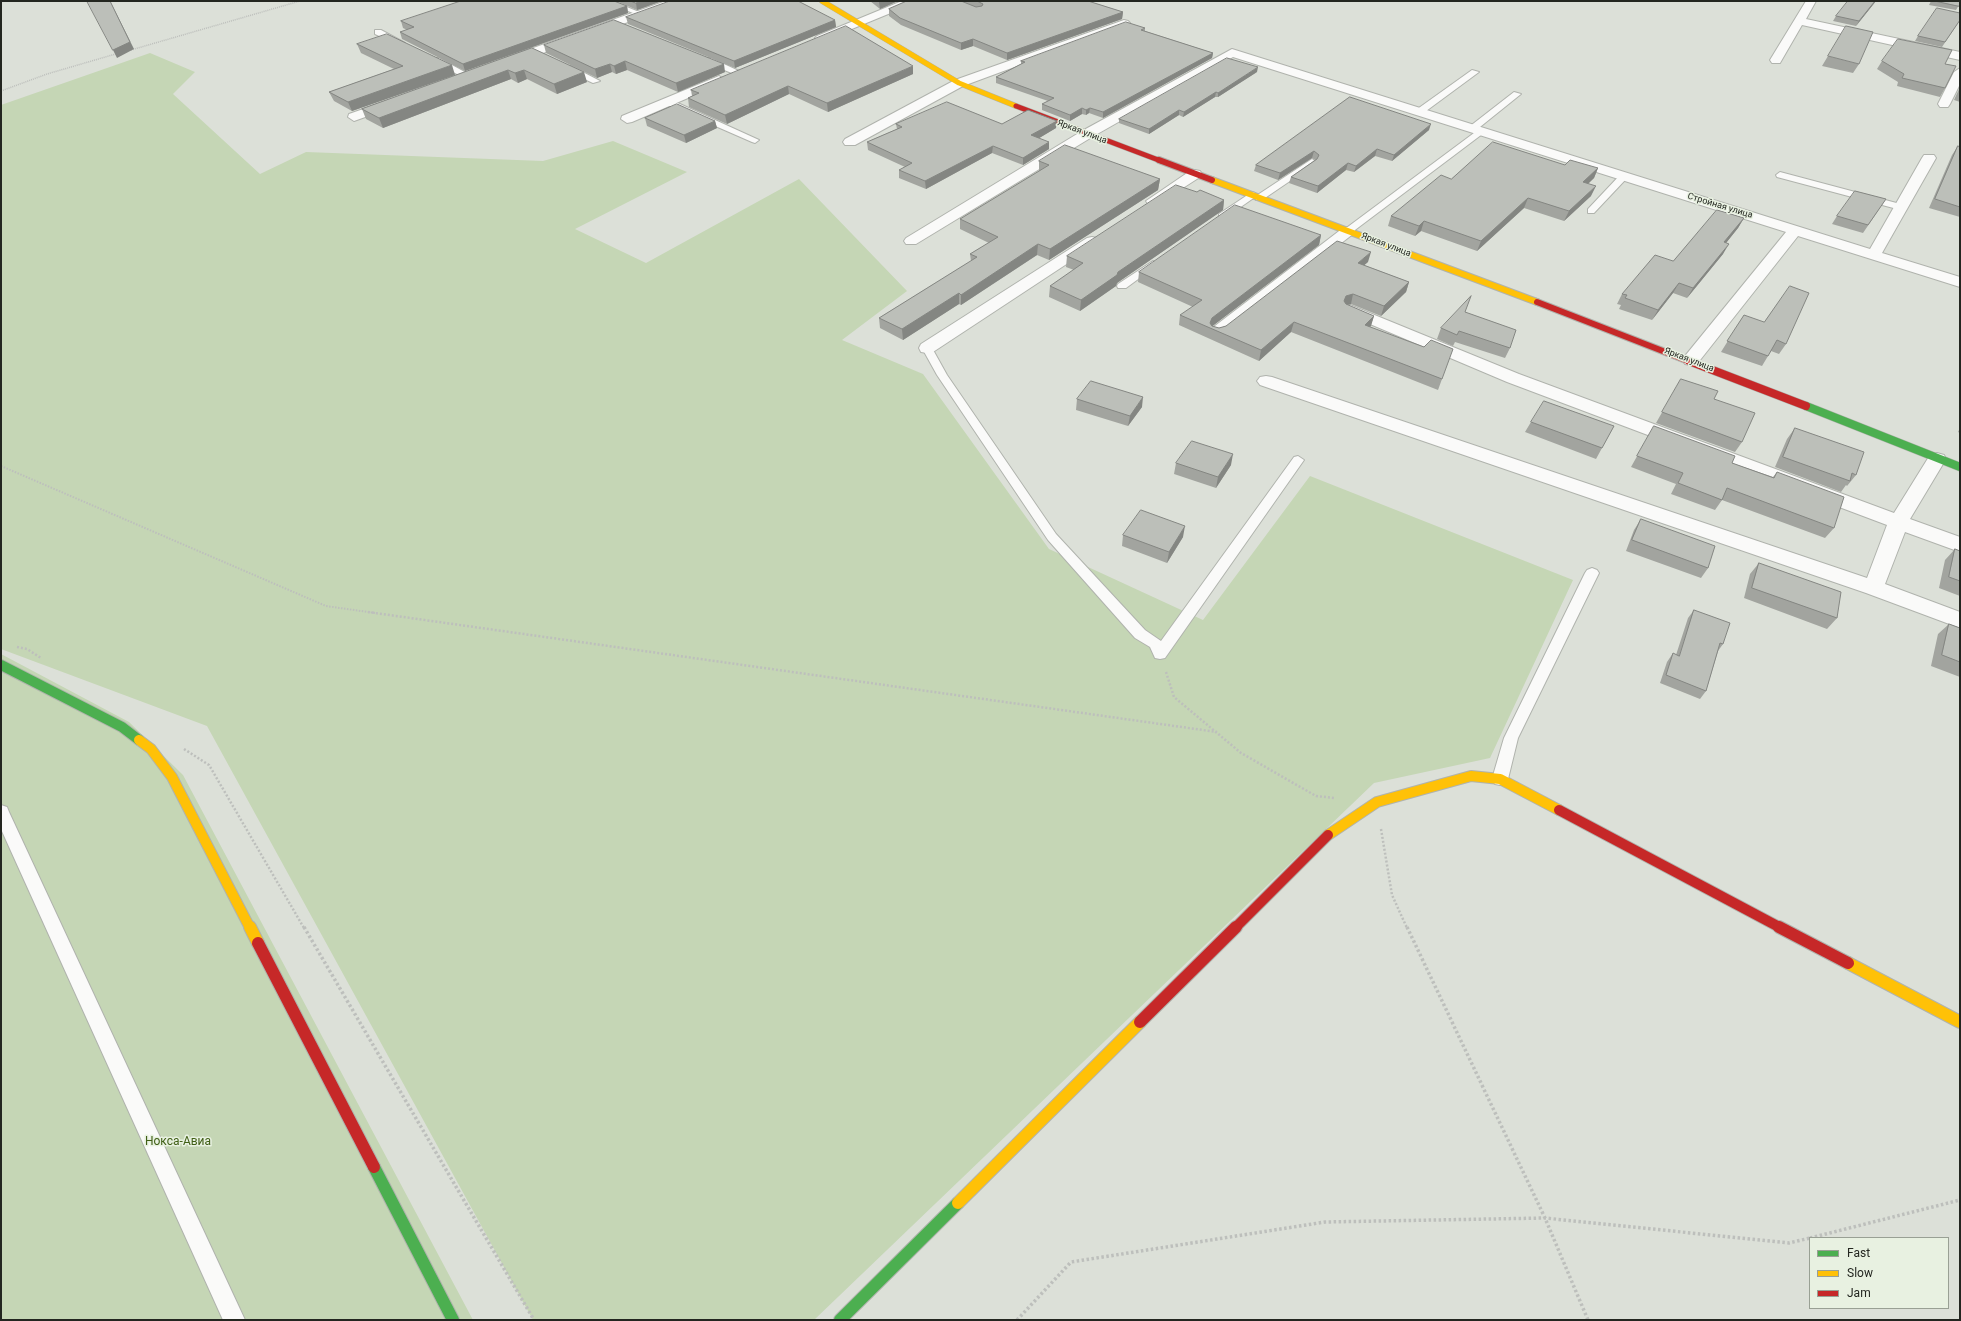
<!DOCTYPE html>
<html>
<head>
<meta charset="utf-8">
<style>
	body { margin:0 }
	#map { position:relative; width:1961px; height:1321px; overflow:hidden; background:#dce0d8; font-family:Roboto,sans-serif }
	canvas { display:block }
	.frame { position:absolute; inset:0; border:2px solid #232620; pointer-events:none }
	.legend { position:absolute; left:1809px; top:1237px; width:140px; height:72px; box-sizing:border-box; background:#e8f1e1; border:1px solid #99a094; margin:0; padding:5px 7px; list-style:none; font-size:12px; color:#232620 }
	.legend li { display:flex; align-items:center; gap:8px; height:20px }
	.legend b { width:20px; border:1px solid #99a094 }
</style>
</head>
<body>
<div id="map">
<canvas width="1961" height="1321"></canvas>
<div class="frame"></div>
<ul class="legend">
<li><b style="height:5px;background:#4caf50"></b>Fast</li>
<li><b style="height:5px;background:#ffc107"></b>Slow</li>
<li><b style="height:5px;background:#c62828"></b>Jam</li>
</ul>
</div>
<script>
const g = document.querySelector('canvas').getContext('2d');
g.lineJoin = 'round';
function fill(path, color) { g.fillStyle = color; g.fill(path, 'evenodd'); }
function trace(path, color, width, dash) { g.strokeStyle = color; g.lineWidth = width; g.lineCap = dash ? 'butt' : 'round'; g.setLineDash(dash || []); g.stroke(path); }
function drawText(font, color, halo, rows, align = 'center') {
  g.font = font + ' Roboto,sans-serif'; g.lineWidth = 3; g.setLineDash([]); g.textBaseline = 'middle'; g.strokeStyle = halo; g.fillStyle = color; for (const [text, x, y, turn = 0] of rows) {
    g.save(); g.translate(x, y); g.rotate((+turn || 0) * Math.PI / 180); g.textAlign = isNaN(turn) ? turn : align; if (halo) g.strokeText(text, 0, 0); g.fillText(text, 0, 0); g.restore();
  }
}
fill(new Path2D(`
	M150,53L195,72L173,94L260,174L306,152L543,161L613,141L687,172L575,229L646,263L799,179L907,291L842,340L923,374L1049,549L1203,620L1310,476L1573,580L1490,758L1374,783L814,1320H533L207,726L1,649V105Z
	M1,654L129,722L183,775L473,1320H1Z`), '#c5d6b5');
const lane = new Path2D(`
	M603,1H612L644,14L638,15Z
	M375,30H381L405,43L398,45L375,34Z
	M433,58H439L472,76L465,78L433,62Z
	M705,58H711L741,72L734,74L705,62Z
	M565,66H571L600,81L593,83L565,70Z
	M1472,70L1479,72L1422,114H1416V110Z
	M1514,92L1521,94L1475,131H1469V127Z
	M665,100H671L759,140L755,143L752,142L665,104Z
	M1478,130H1484L1485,132L1351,233H1345V229Z
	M1312,159L1316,162L1315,164L1262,200H1256V196Z
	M1780,172L1904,205L1906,207L1901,210L1777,177L1776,175Z
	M1624,173L1627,174V178L1594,213H1588V209L1621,174Z
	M1252,192L1255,193V197L1225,218H1219V214Z
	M1153,261L1158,264L1156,266L1126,288H1118L1117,286L1118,284Z
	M927,345L932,348L947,375L1056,534L1145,630L1161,641L1294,457L1298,456L1304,460L1165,658L1160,659L1155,658L1150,647L1135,638L1048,540L937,375L922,348Z
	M1592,568L1597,570L1599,573L1518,738L1508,779L1505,784L1500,785L1495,784L1492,779L1504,738L1585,573L1587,570Z
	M1,805L7,807L9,812L245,1320H223L1,829Z`);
const street = new Path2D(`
	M666,1H681L680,3L513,64L509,65L503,61L505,58Z
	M902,1H916L915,3L825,40H817L815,38L817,36Z
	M1806,1H1816L1806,19L1960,52V60L1802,25L1780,63H1772L1770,60Z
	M1124,20L1128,21L1130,23L1128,25L963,86L855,145H845L843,142L845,139L955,80Z
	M1232,49L1870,249L1922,158L1924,155H1934L1936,158L1882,253L1960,277V287L1798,236L1697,364L1691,365L1685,364L1683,360L1685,356L1786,232L1233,57L1092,137L916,244H906L904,241L906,238L1082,131Z
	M1960,68V84L1950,104L1948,107H1940L1938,104L1954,72Z
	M719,76L725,80L723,83L632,122L627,123L621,119L622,116Z
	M392,99L396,100L398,103L396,106L354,121L348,117L349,114Z
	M1195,170L1200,171L1202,174L1200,177L1158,204H1148L1146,201L1190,171Z
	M1348,227L1353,228L1355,231L1353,234L1223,335L1217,337L1211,335L1209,332L1211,329L1343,228Z
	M1092,237L1097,238L1099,241L1097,244L933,352L927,353L921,352L919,348L921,344L1087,238Z
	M1350,305L1519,374L1894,513L1930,455L1937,453L1944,455L1946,459L1910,519L1960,537V552L1905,532L1885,584L1960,612V628L1866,593L1260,385L1257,381L1260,377L1266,376L1272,377L1867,578L1887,525L1507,382L1344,313L1342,310L1344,307Z`);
const fastFar2 = new Path2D(`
	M1806,406L1960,467`);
const fastFar1 = new Path2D(`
	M1,665L122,727L139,740`);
const fast = new Path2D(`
	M374,1167L453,1320
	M840,1320L958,1203`);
const slowFar3 = new Path2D(`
	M822,1L959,83L1016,106`);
const slowFar2 = new Path2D(`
	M1212,180L1537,302`);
const slowFar1 = new Path2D(`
	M139,740L151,749L172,777L250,928
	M1328,835L1377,802L1471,776L1500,779L1559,810`);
const slow = new Path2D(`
	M250,927L258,943
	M1848,963L1960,1022
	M958,1203L1140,1022`);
const jamFar4 = new Path2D(`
	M1016,106L1161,161`);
const jamFar3 = new Path2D(`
	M1159,160L1212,180
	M1537,302L1691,362`);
const jamFar2 = new Path2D(`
	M1689,361L1806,406`);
const jamFar1 = new Path2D(`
	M1559,810L1781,928
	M1235,928L1328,835`);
const jam = new Path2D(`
	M1779,927L1848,963
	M258,943L374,1167
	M1140,1022L1236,927`);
trace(lane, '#b0b3ad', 2);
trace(street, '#b0b3ad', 2);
trace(fastFar2, '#b0b3ad', 9);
trace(fastFar1, '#b0b3ad', 12);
trace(fast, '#b0b3ad', 14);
trace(slowFar3, '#b0b3ad', 6);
trace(slowFar2, '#b0b3ad', 8);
trace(slowFar1, '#b0b3ad', 12);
trace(slow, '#b0b3ad', 14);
trace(jamFar4, '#b0b3ad', 6);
trace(jamFar3, '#b0b3ad', 8);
trace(jamFar2, '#b0b3ad', 9);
trace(jamFar1, '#b0b3ad', 12);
trace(jam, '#b0b3ad', 14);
trace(new Path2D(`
	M131,50L300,1
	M1,91L47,74L119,53`), '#bdbfbc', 1.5, [1, 1]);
trace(new Path2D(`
	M1,466L326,606L375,613`), '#bdbfbc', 2, [1.5, 1.5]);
trace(new Path2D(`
	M368,612L1217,732
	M17,647L27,649L41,658
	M1166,672L1174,697L1241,753L1316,796L1335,798
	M184,749L209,765L304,928
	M1381,829L1392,895L1407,928`), '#bdbfbc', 2.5, [2, 2]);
trace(new Path2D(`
	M304,927L534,1320
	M1407,927L1545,1218L1588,1320
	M1810,1238L1960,1200
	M1017,1320L1071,1262L1325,1222L1545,1218L1789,1243L1810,1238`), '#bdbfbc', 3.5, [2.5, 2.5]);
fill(lane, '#fafaf9');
fill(street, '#fafaf9');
trace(fastFar2, '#4caf50', 8);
trace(fastFar1, '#4caf50', 10);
trace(fast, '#4caf50', 12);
trace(slowFar3, '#ffc107', 5);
trace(slowFar2, '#ffc107', 6);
trace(slowFar1, '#ffc107', 10);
trace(slow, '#ffc107', 12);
trace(jamFar4, '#c62828', 5);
trace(jamFar3, '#c62828', 6);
trace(jamFar2, '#c62828', 8);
trace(jamFar1, '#c62828', 10);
trace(jam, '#c62828', 12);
fill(new Path2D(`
	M616,1H662L637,10Z
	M870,1H898L880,9Z
	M907,1H1088L1123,12L1122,19L1007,60L973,46L961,50L901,25L889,16V9Z
	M1876,1L1856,26L1833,21L1836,16Z
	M1931,1H1960V3L1956,10L1929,5Z
	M627,6L628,13L465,71L402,39L400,32L407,30L403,28L401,21Z
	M626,17L835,20L836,27L735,68L628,24Z
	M1960,20L1942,47L1915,41L1918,36Z
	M1145,28V31L1213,53L1212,58L1103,118L1089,113L1086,115L1082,114L1070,121L1042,110V104L1048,101L996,83V77L1021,64V61Z
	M357,44L455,75L352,111L334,101L329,92L394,69L361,53Z
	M544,45L725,72L678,92L627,70L616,74L612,72L597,78L546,53Z
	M532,48L587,82L557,94L527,79L518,83L511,79L383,128L366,119L362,109Z
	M1828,56L1859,64L1853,73L1822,66Z
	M1882,61L1945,64V88L1940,97L1897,86L1898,82L1877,69Z
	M1257,72L1218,97H1215L1183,117L1179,115L1149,134L1119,123V119Z
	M913,74L828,112L789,94L727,124L689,107L688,98L692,96L691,90Z
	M1960,87V102L1954,100Z
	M1350,97L1429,130L1392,161L1375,156L1354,172L1346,170L1317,193L1289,183L1291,177L1315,160L1312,158L1278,180L1254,171L1256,165Z
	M645,118L715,121L717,128L686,143L647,126Z
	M896,124H1002L1056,128L1039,138L1049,149L1023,165L992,153L926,189L899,178V170L905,167L868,150L867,142L897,129Z
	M1958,146L1960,147V217L1929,208L1952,155Z
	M1039,161L1160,179L1158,190L1049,260L1037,255L961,305L959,304L903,340L880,328L879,318L971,261L970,254L989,243L960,229V219L1039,171Z
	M1565,165L1598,168L1594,178L1588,184L1591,196L1564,221L1524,208L1477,251L1421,231L1415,236L1388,226L1391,216L1451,179Z
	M1197,192L1224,200L1223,210L1117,283L1116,286L1080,311L1049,297L1050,286L1074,270L1066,267L1067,256Z
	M1886,199L1863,233L1832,224L1837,216Z
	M1744,218L1738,228L1726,243L1723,254L1687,298L1673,293L1652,320L1619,309L1621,305L1617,304L1622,294Z
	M1321,235L1319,245L1212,326L1219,328L1226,326L1368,262L1364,265L1409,282L1406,292L1381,316L1351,304L1347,305L1374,316L1370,327L1442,379L1438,390L1291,332L1259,361L1179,325L1180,315L1193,307L1138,282L1139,272Z
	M1465,312L1510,348L1505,358L1455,342L1453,346L1437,339L1441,328Z
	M1744,315L1786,344L1779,354L1771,351L1762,366L1721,352Z
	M1681,379L1714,399L1742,442L1735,452L1656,423Z
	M1077,399L1142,407L1128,426L1076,410Z
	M1531,422L1614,426L1596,459L1525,432Z
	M1654,426L1732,463L1773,477L1777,472L1834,528L1825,538L1722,500L1715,510L1671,494L1676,484L1631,467Z
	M1795,428L1856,475L1847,486L1846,485L1841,492L1775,467L1787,439Z
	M1960,428V433L1958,432Z
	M1176,463L1231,465L1216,488L1174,474Z
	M1641,519L1708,568L1701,578L1626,551L1634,530Z
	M1123,535L1183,537L1167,563L1122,546Z
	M1955,549L1960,551V596L1939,588L1945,560Z
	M1759,563L1837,618L1827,629L1744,598L1750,574Z
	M1694,610L1723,644L1718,651L1706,691L1700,699L1660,683L1667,662L1673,653L1676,655L1688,618Z
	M1949,624L1960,628V677L1931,666L1938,634Z`), '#a2a49f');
fill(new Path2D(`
	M110,1L134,49L117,58L113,50Z
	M641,1H662L637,10L636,3Z
	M881,1H898L880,9L879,2Z
	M1875,1H1876L1856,26L1859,21Z
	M627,6L628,13L465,71L463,64Z
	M1123,12L1122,19L1007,60V53Z
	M835,20L836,27L735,68L734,61Z
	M973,39V46L961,50V43Z
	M1213,53L1212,58L1103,118V112Z
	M625,61L627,70L616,74L614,66Z
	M610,64L612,72L597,78L595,69Z
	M724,64L725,72L678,92L676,83Z
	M452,65L455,75L352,111L348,102Z
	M913,66V74L828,112L827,103Z
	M1258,67L1257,72L1218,97V93Z
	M508,70L511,79L383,128L379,118Z
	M524,70L527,79L518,83L515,73Z
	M584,72L587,82L557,94L554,84Z
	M788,86L789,94L727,124L725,115Z
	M1216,92L1215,97L1183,117L1184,112Z
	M1082,108V114L1070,121V115Z
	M1090,108L1089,113L1086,115V110Z
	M1179,110V115L1149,134V129Z
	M715,121L717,128L686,143L684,135Z
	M1057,121L1056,128L1031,143V135Z
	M1431,124L1429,130L1392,161L1394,155Z
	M1049,142V149L1023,165V158Z
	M993,146L992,153L926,189L925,181Z
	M1377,149L1375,156L1354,172L1356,166Z
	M1314,151L1312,158L1278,180L1280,173Z
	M1348,163L1346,170L1317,193L1318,186Z
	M1598,168L1594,178L1579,192L1583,182Z
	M1160,179L1158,190L1049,260L1050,249Z
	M1596,186L1591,196L1564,221L1569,211Z
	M1528,198L1524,208L1477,251L1481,241Z
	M1224,200L1223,210L1117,283L1116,286L1080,311L1081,300L1118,272Z
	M1744,218L1738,228L1718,253L1724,242Z
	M1424,221L1421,231L1415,236L1419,226Z
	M1321,235L1319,245L1210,328V323L1212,318Z
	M1038,244L1037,255L961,305V295Z
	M1729,244L1723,254L1687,298L1693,288Z
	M1371,252L1368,262L1355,273L1358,263Z
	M1409,282L1406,292L1381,316L1384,306Z
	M1679,283L1673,293L1652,320L1658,310Z
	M959,293V304L903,340L902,329Z
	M1353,294L1351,304L1343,306L1344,301L1346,296Z
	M1374,316L1371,326L1362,335L1365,325Z
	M1294,322L1291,332L1259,361L1261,350Z
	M1143,397L1142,407L1128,426L1130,416Z
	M1233,454L1231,465L1216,488L1218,477Z
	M1185,526L1183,537L1167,563L1169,552Z`), '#848682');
const building = new Path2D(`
	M87,1H110L130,42L113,50Z
	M461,1H614L627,6L463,64L400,32L414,27L401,21Z
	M631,1H641L636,3Z
	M670,1H798L835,20L734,61L626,17Z
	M907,1H961L976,7L982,6L983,4L977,1H1088L1123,12L1007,53L973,39L961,43L900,18L889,9Z
	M1848,1H1875L1859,21L1836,16Z
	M1935,1H1960V3L1959,6Z
	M1937,8L1960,13V20L1945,42L1918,36Z
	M614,20L724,64L676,83L625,61L614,66L610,64L595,69L544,45Z
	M1126,22L1145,28L1141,30L1213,53L1103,112L1090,108L1086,110L1082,108L1070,115L1042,104L1054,98L996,77L1025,62L1021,61Z
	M846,26L913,66L827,103L788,86L725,115L688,98L699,93L691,90Z
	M1846,26L1873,32L1859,64L1828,56Z
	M387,34L452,65L348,102L329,92L403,66L357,44Z
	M1898,39L1952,50L1945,64L1956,66L1945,88L1902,78L1904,74L1882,61Z
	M532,48L584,72L554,84L524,70L515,73L508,70L379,118L362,109Z
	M1227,58L1258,67L1218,93L1216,92L1184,112L1179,110L1149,129L1119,119Z
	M1350,97L1431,124L1394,155L1377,149L1356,166L1348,163L1318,186L1291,177L1317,159L1319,155L1314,151L1280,173L1256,165Z
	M947,102L1002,124L1028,110L1057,121L1031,135L1049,142L1023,158L993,146L925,181L899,170L912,163L867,142L902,127L896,124Z
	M677,104L715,121L684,135L645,118Z
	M1493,142L1565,165L1570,160L1598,168L1583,182L1596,186L1569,211L1528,198L1481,241L1424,221L1419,226L1391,216L1441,175L1451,179Z
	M1065,145L1160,179L1050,249L1038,244L961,295L959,293L902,329L879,318L977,257L970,254L998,237L960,219L1049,165L1039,161Z
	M1958,146L1960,147V207L1935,199Z
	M1176,185L1197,192L1200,190L1224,200L1118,272L1117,275L1081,300L1050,286L1083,263L1067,256Z
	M1855,191L1886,199L1868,225L1837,216Z
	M1235,205L1321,235L1212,318L1210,323L1212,326L1219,328L1226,326L1337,241L1371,252L1358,263L1409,282L1384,306L1353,294L1346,296L1344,301L1346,304L1374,316L1365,325L1424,347L1431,340L1453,349L1442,379L1294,322L1261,350L1180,315L1202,300L1139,272Z
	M1717,210L1744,218L1724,242L1729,244L1693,288L1679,283L1658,310L1625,298L1627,295L1622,294L1655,255L1673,261Z
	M1790,286L1809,293L1786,344L1777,340L1768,356L1727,341L1744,315L1764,322Z
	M1471,296L1465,312L1516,330L1510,348L1459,331L1457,335L1441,328Z
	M1681,379L1718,391L1714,399L1755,413L1742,442L1662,412Z
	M1091,381L1143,397L1130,416L1077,399Z
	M1544,401L1614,426L1602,448L1531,422Z
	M1654,426L1735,456L1732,463L1774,478L1777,472L1844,497L1834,528L1727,488L1722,500L1678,483L1683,473L1637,456Z
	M1795,428L1864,452L1856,475L1852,473L1850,481L1783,457Z
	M1192,441L1233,454L1218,477L1176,463Z
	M1141,510L1185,526L1169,552L1123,535Z
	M1641,519L1715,546L1708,568L1632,540Z
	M1955,549L1960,551V581L1949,577Z
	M1759,563L1841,592L1837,618L1752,588Z
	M1694,610L1730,623L1723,644L1720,643L1706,691L1666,675L1673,653L1679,656Z
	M1949,624L1960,628V662L1942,655Z`);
fill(building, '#bcbfb9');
trace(building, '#848682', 1);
drawText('9px', '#232620', '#e8f1e1', [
	["Яркая улица",1082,132,21],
	["Стройная улица",1720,206,17],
	["Яркая улица",1386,245,21],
	["Яркая улица",1689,360,21]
]);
drawText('12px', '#405f16', '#e8f1e1', [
	["Нокса-Авиа",178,1142]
]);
</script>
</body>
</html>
